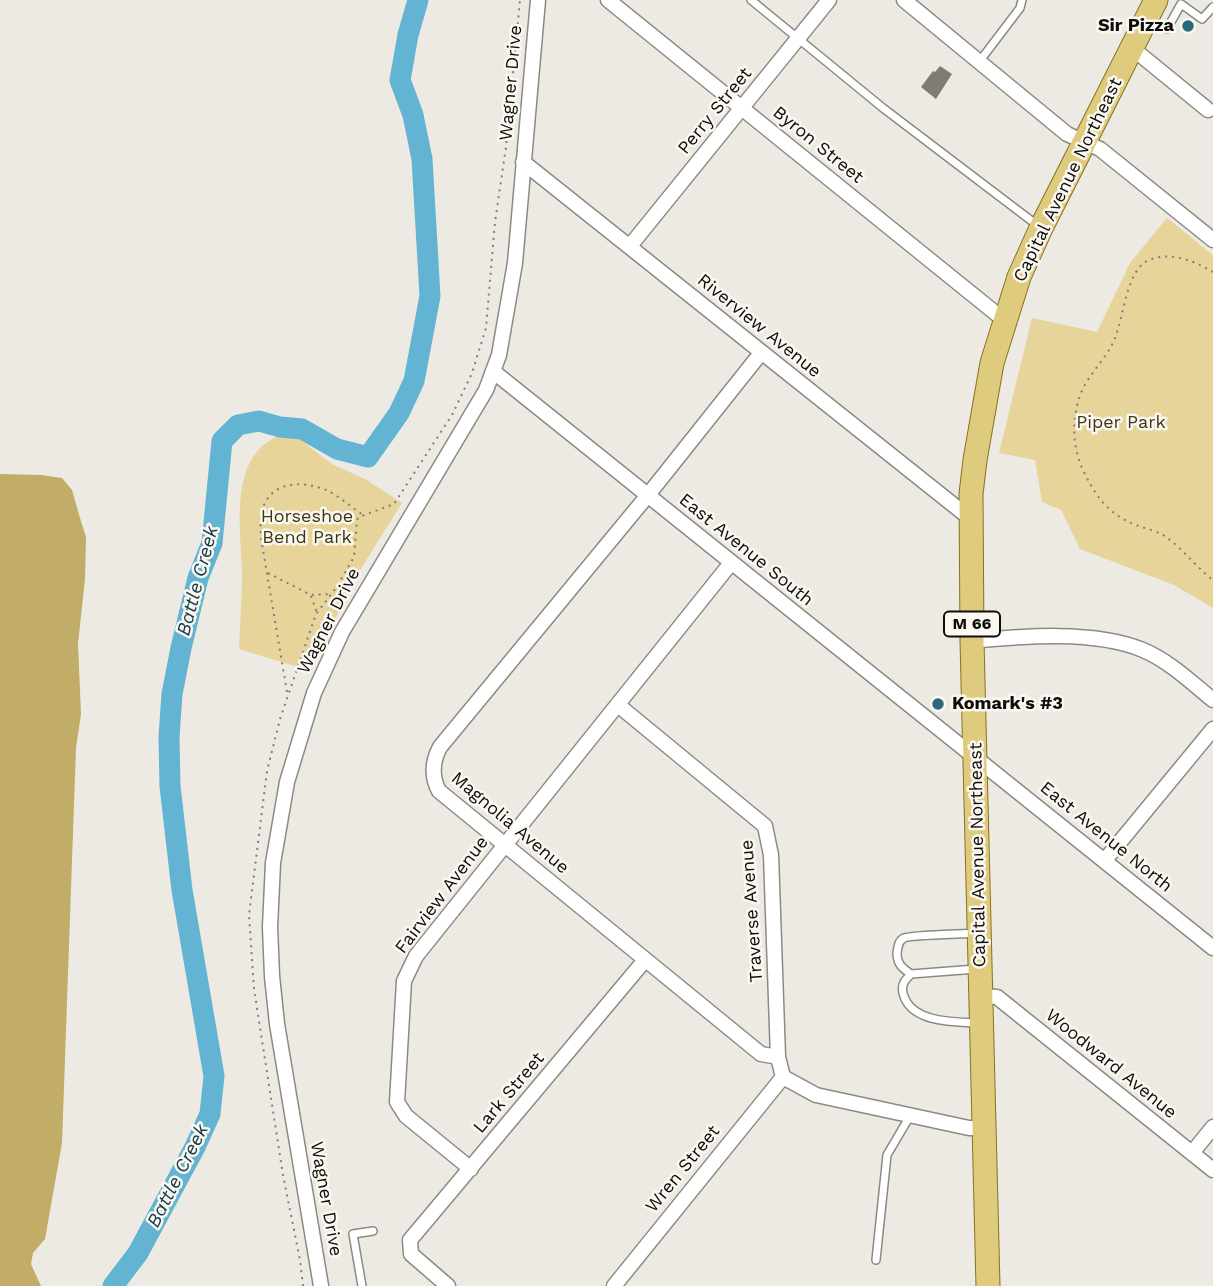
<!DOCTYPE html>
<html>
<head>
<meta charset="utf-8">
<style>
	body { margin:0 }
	canvas { display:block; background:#edeae3 }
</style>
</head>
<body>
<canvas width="1213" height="1286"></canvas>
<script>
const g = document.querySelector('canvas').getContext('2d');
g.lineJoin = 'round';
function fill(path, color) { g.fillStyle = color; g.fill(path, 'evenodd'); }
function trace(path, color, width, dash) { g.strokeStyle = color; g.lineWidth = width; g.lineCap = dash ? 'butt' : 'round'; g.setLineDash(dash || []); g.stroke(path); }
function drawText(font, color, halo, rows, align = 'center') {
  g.font = font + ' "Work Sans",sans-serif'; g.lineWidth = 5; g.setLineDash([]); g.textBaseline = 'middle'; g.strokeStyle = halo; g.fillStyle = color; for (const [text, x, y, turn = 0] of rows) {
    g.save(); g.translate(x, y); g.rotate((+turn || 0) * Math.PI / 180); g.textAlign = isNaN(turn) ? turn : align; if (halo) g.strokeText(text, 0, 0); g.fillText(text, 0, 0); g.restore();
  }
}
fill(new Path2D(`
	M1167,218L1213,255V608L1174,585L1080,549L1061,510L1042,502L1035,460L999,453L1032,318L1097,332L1130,263Z
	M290,432L332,464L365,479L402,503L352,583L311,671L239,649C240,624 242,598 242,573C241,524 226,448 290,432Z`), '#e6d49a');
fill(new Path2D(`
	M0,474L41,475L62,478L72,490L80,518L86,537L85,579L78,644L81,714L76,748L62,1143L45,1239L33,1253L31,1264L41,1286H0Z`), '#c1ac68');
trace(new Path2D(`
	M113,1286L138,1253L195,1147L210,1114L214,1076L182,890L170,786L169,737L172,694L181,648L198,578L212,543L222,441L238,425L259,421L280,427L302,429L337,449L368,457L399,413L414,381L430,296L422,159L413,115L400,80L408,35L418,0`), '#63b4d3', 21);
fill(new Path2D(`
	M940,66L952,74L936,99L921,87L933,71L935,72Z`), '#7e7c75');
const lane = new Path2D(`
	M751,0L883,108L1037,225
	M1151,20L1167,29L1181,4L1202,19L1213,7
	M979,62L1020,8L1022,0
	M976,969L911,974C905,980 901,984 903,993C910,1023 954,1022 977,1023
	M911,974C902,968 897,964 897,953C898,947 898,941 904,938C909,935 965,934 976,933
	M876,1260L887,1155L910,1116
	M362,1286L353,1234L373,1231`);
const street = new Path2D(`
	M608,0L1004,320
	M904,0L1067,134L1100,149L1213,240
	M1132,48L1208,110
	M523,162L971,519
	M630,246L829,0
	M761,353L648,495L440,747C432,762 431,776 439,791L761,1054L778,1057L783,1077L816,1095L969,1128H984
	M494,372L1213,948
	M972,641C1023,636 1095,630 1143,650C1169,661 1191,682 1213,700
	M618,705L765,826L771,855L778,1057
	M1105,860L1213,729
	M981,996L997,997L1213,1170
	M1192,1153L1213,1127
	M471,1169L406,1116L397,1102L404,981L416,956L731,563
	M321,1286L277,1024L272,976L270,927L273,863L287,782L314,693L342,632L486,390L499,355L515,263L538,0
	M448,1286L411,1254L410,1240L645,960
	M614,1286L783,1077`);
const primary = new Path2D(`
	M988,1286L972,641L971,494L975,460L992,363L1019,277L1041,228L1156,0`);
trace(lane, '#8c8a82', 10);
trace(street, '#8c8a82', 17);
trace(primary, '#88721d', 25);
trace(new Path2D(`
	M1213,272C1194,261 1170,250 1147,261C1127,271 1123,318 1115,338C1106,361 1084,377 1078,402C1072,425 1073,448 1083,470C1095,496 1109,515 1136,525C1146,529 1158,531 1166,537C1183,549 1196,567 1213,580
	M268,573L311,595L331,594
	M311,596L317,613
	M287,692L261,538C261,531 260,523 261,516C266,482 299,479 326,490C339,496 351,507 363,515
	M303,1286L300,1260L283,1175L254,989L249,915L267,771L280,719L316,614L336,588L354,557L357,520L359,517L394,504L452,415L472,373L486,328L495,222L506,147L520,0`), '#7f7d78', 2, [2, 5]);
trace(lane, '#fff', 7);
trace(street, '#fff', 14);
trace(primary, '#dfcb7d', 23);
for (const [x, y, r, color] of [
	[1188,26,7,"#2a687e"],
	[938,704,7,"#2a687e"]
]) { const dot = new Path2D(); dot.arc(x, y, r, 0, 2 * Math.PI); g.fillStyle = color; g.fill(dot); trace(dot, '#faf8f0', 2.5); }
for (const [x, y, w] of [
	[972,624,56]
]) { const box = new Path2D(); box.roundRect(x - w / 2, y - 12.5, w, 25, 5); g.fillStyle = '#faf8f0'; g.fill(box); trace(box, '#0e0d0b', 2); }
drawText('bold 16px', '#0e0d0b', null, [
	["M 66",972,624]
]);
drawText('bold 18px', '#0e0d0b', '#faf8f0', [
	["Sir Pizza",1174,26],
	["Komark's #3",952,704,"left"]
], 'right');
drawText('18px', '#0e0d0b', '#faf8f0', [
	["Wagner Drive",511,83,-85],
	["Perry Street",715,111,-51],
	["Byron Street",818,145,39],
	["Capital Avenue Northeast",1068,180,-64],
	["Riverview Avenue",759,326,39],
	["East Avenue South",746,550,39],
	["Wagner Drive",329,621,-63],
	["Magnolia Avenue",510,823,40],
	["East Avenue North",1106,837,39],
	["Capital Avenue Northeast",978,855,-91],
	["Fairview Avenue",442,895,-53],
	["Traverse Avenue",752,911,-94],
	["Woodward Avenue",1111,1064,39],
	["Lark Street",509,1093,-50],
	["Wren Street",683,1169,-51],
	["Wagner Drive",326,1199,80]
]);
drawText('18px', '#3e3516', '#faf8f0', [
	["Piper Park",1121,423],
	["Horseshoe",307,517],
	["Bend Park",307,538]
]);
drawText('italic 19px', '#153b48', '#faf8f0', [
	["Battle Creek",198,581,-75],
	["Battle Creek",178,1176,-63]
]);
</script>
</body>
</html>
